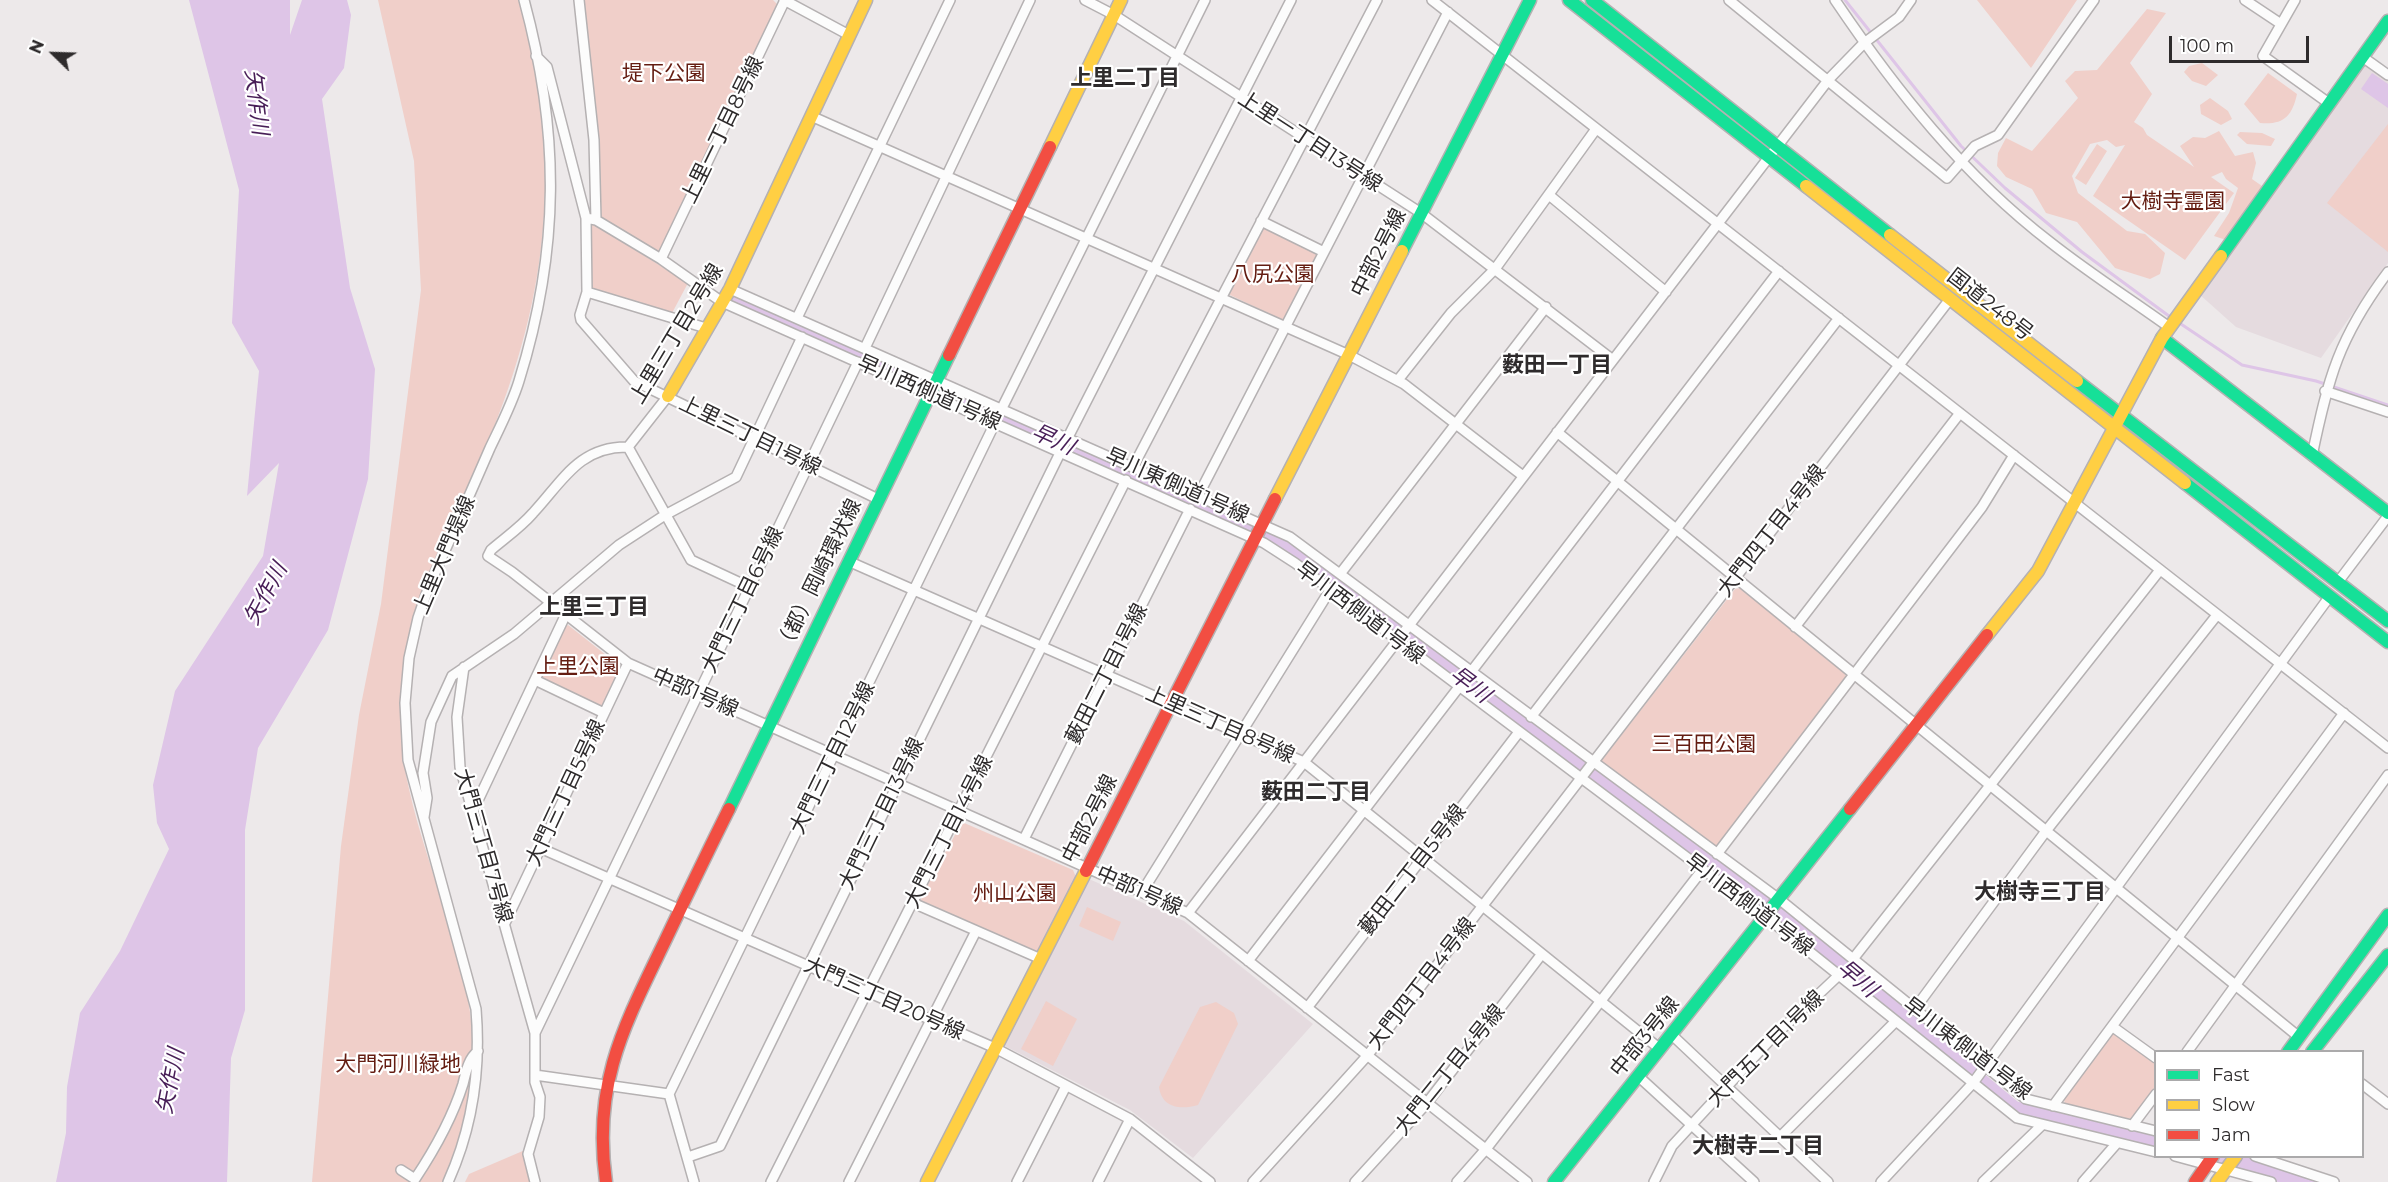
<!DOCTYPE html>
<html>
<head>
<meta charset="utf-8">
<style>
	body { margin:0 }
	#map { position:relative; width:2388px; height:1182px; overflow:hidden; background:#ede9ea; font-family:Montserrat,sans-serif }
	canvas { display:block }
	.legend { position:absolute; left:2154px; top:1050px; width:210px; height:108px; box-sizing:border-box; background:#fff; border:2px solid #abaaab; margin:0; padding:8px 10px; list-style:none; font-size:18px; color:#2e2b2c }
	.legend li { display:flex; align-items:center; gap:12px; height:30px }
	.legend b { width:30px; border:2px solid #abaaab }
	.north { position:absolute; left:24px; top:24px; width:60px; height:60px; -webkit-text-stroke:4px #fff; paint-order:stroke; rotate:293deg; font-size:16px; font-weight:700; line-height:24px; text-align:center; color:#2e2b2c }
	.north::after { content:''; display:block; margin:auto; width:21px; height:27px; background:#2e2b2c; clip-path:polygon(50% 0,100% 100%,50% 72%,0 100%) }
	.scale { position:absolute; left:2169px; top:36px; width:140px; height:27px; box-sizing:border-box; border:3px solid #2e2b2c; border-top:0; padding-left:8px; font-size:18px; line-height:21px; white-space:nowrap; color:#2e2b2c; -webkit-text-stroke:4px #fff; paint-order:stroke }
</style>
</head>
<body>
<div id="map">
<canvas width="2388" height="1182"></canvas>
<ul class="legend">
<li><b style="height:8px;background:#16e098"></b>Fast</li>
<li><b style="height:8px;background:#ffcf43"></b>Slow</li>
<li><b style="height:8px;background:#f24e42"></b>Jam</li>
</ul>
<div class="north">N</div>
<div class="scale">100 m</div>
</div>
<script>
const g = document.querySelector('canvas').getContext('2d');
g.lineJoin = 'round';
function fill(path, color) { g.fillStyle = color; g.fill(path, 'evenodd'); }
function trace(path, color, width, dash) { g.strokeStyle = color; g.lineWidth = width; g.lineCap = dash ? 'butt' : 'round'; g.setLineDash(dash || []); g.stroke(path); }
function drawText(font, color, halo, rows, align = 'center') {
  g.font = font + ' Montserrat,"Noto Sans JP",sans-serif'; g.lineWidth = 4.5; g.setLineDash([]); g.textBaseline = 'middle'; g.strokeStyle = halo; g.fillStyle = color; for (const [text, x, y, turn = 0] of rows) {
    g.save(); g.translate(x, y); g.rotate((+turn || 0) * Math.PI / 180); g.textAlign = isNaN(turn) ? turn : align; if (halo) g.strokeText(text, 0, 0); g.fillText(text, 0, 0); g.restore();
  }
}
fill(new Path2D(`
	M2365,63L2388,80V263L2321,358L2236,327L2199,294Z
	M1089,879L1184,921L1313,1024L1193,1158L1130,1110L1005,1046Z`), '#e5dbdf');
fill(new Path2D(`
	M378,0H519C566,165 548,305 480,461C450,529 409,598 403,673C399,713 400,751 409,789C429,880 476,969 473,1064C472,1105 460,1144 444,1182H312L341,846L359,715L381,604L421,290L414,161Z
	M583,0H773L779,6L662,250L658,251L601,218Z
	M1977,0H2077L2031,68Z
	M2147,9L2166,13L2130,63L2152,94L2134,122L2143,128L2147,135L2194,167L2180,146L2193,137L2205,138L2219,131L2235,156L2253,152L2256,163L2252,179L2262,186L2249,209L2226,240L2214,236L2229,213L2238,188L2226,179L2222,172L2211,177L2234,193L2185,260L2093,196L2125,145L2116,147L2107,140L2090,144L2072,176L2078,193L2127,231L2145,234L2165,253L2160,274L2150,279L2115,268L2077,222L2046,213L2032,189L2006,177L1997,166L1998,153L2006,138L2032,151L2078,98L2065,81L2075,71L2097,70Z
	M2202,63L2218,75L2206,86L2192,81L2184,72L2189,66Z
	M2268,73L2297,94C2292,117 2283,125 2260,123L2244,104Z
	M2210,98L2228,111L2232,119L2221,125L2201,114L2200,105Z
	M2388,124V252L2327,203Z
	M2240,132L2262,133L2275,139L2271,146L2247,144L2237,135Z
	M2097,144L2107,151L2086,185L2075,178Z
	M594,224L688,283L671,315L594,291L591,285L590,225Z
	M1267,226L1317,251L1318,256L1285,319L1282,320L1228,294L1262,228Z
	M1740,588L1845,673L1846,677L1717,845L1713,846L1602,764V760L1735,589Z
	M568,625L620,666L603,707L599,708L543,681L541,677L565,626Z
	M962,822L1073,870L1076,877L1039,951L1036,952L921,902V897Z
	M1087,907L1121,922L1113,941L1079,926Z
	M1046,1001L1077,1019L1053,1066L1021,1049Z
	M1216,1002L1234,1013L1238,1024L1198,1105C1180,1110 1162,1108 1159,1087L1200,1007Z
	M2113,1033H2117L2155,1061V1087L2132,1118L2127,1119L2065,1104L2064,1100Z
	M525,1150L531,1182H465L469,1174Z`), '#f0cfc9');
fill(new Path2D(`
	M189,0H290V35L302,0H347L351,15L344,68L322,99L350,288L375,369L368,479L328,630L258,748L245,830V1010L231,1058L227,1182H56L66,1133L67,1087L80,1013L120,951L169,849L157,823L153,785L175,691L263,556L279,463L247,496L259,371L232,323L239,190Z
	M2372,73L2388,84V108L2361,89Z`), '#dec5e7');
trace(new Path2D(`
	M1845,0L1961,146L2005,188L2082,252L2173,319
	M2178,322L2242,365L2316,381L2388,405`), '#dec5e7', 3);
trace(new Path2D(`
	M733,298L1269,536L1295,552L1780,915L2014,1109L2156,1143
	M2214,1156L2308,1182`), '#dec5e7', 16);
const street = new Path2D(`
	M579,0L594,140L596,220
	M784,0L849,35
	M1085,0L1114,15L1421,213L1613,360
	M1432,0L2388,748
	M1729,0L1947,178L1975,146L1998,135L2094,0
	M1835,0C1895,89 1964,176 2050,242C2088,272 2130,299 2169,327
	M2245,0L2281,24
	M2295,0L2263,56L2330,104
	M536,56L547,67L586,218L587,292L580,315L581,320L634,381L878,499
	M2364,58L2388,75
	M811,116L1349,355L1404,384L1523,476
	M1549,195L1666,292
	M586,218L596,220L661,259L722,302L1264,543L1295,563L1765,916L2017,1118L2156,1152
	M1261,221L1324,252
	M661,259L785,0
	M730,289L1290,537L1779,899L2026,1099L2156,1131
	M587,292L706,328
	M797,318L950,0
	M865,348L1030,0
	M1398,380L1451,313L1495,269L1596,129
	M2325,391L2388,412
	M1002,408L1205,0
	M1557,432L2299,1037
	M628,447C579,446 562,482 533,513C521,527 505,538 491,550L488,556L512,572L628,663L1188,913L1527,1182
	M628,447L691,560L749,587
	M628,447L668,396
	M2312,456C2328,378 2339,337 2388,272
	M1133,467L1377,0
	M1198,496L1448,12
	M848,561L1304,762L1660,1049
	M1340,574L1546,307
	M2338,582L2388,516
	M1795,627L1960,413
	M464,667L457,717L460,767L535,1033V1082L540,1097L539,1117L528,1154L535,1182
	M1471,672L1779,271
	M535,680L604,713
	M1531,717L1839,318
	M473,811L565,616
	M424,817L427,798L423,773L431,722L452,676L514,634L619,545L665,515L736,477L802,337
	M1024,839L1190,509
	M540,848L995,1048L1130,1119L1210,1182
	M1717,854L1982,507L2014,455
	M1142,892L1330,590
	M913,903L1041,959
	M1188,913L1829,79L1864,43L1899,17L1911,0
	M505,923L628,663
	M1853,959L2160,570
	M1248,961L1459,687
	M1307,1008L1519,732
	M1914,1010L2046,831L2217,615
	M2113,1027L2156,1058
	M535,1033L858,362
	M1672,1035L1828,1182
	M2187,1052L2388,775
	M535,1075L669,1094
	M1638,1076L1754,1182
	M2362,1084L2388,1104
	M669,1094L995,423
	M669,1094L694,1182
	M2053,1106L2344,713
	M2132,1126L2156,1094
	M1781,1136L1896,1021
	M2175,1156L2271,1182
	M2255,1156L2334,1182
	M688,1157L720,1146L1061,451L1291,0
	M401,1170L415,1179C435,1149 452,1119 463,1084C466,1072 468,1059 478,1051
	M448,1182C473,1127 481,1070 476,1009L408,760L405,703L409,658L418,618L429,586C450,540 470,494 490,448C500,427 512,404 519,381C560,249 560,133 524,0
	M771,1182L1126,480
	M849,1182L976,931
	M1017,1182L1066,1086
	M1098,1182L1130,1119
	M1253,1182L1367,1056L1950,299
	M1355,1182L1427,1103L1541,955
	M1457,1182L1486,1149L1703,869
	M1654,1182L1672,1146L1769,1041L1839,975
	M1881,1182L1973,1083L2330,596
	M1983,1182L2042,1125
	M2083,1182L2117,1143`);
const fast = new Path2D(`
	M1569,0L1806,186
	M1592,0L1890,235
	M1402,251L1530,0
	M2221,256L2388,21
	M2162,338L2388,513
	M2077,381L2388,621
	M2185,483L2388,642
	M729,809L949,355
	M2288,1052L2388,915
	M2312,1052L2388,955
	M1554,1182L1850,809`);
const slow = new Path2D(`
	M1050,147L1121,0
	M1806,186L2185,483
	M1890,235L2077,381
	M668,396L730,289L866,0
	M1275,499L1402,251
	M1987,635L2038,571L2162,338L2221,256
	M927,1182L1086,871
	M2217,1182L2236,1156`);
const jam = new Path2D(`
	M949,355L1050,147
	M1850,809L1987,635
	M1086,871L1275,499
	M606,1182C592,1084 624,1026 665,941C686,897 707,853 729,809
	M2195,1182L2213,1156`);
trace(street, '#b5b1b2', 12);
trace(fast, '#b5b1b2', 15);
trace(slow, '#b5b1b2', 15);
trace(jam, '#b5b1b2', 15);
trace(street, '#fcfcfc', 9);
trace(fast, '#16e098', 12);
trace(slow, '#ffcf43', 12);
trace(jam, '#f24e42', 12);
drawText('21px', '#641c11', '#fff', [
	["堤下公園",664,74],
	["大樹寺霊園",2173,202],
	["八尻公園",1273,275],
	["上里公園",578,667],
	["三百田公園",1704,745],
	["州山公園",1015,894],
	["大門河川緑地",398,1065]
]);
drawText('21px', '#2e2b2c', '#fff', [
	["上里一丁目8号線",723,130,-64],
	["上里一丁目13号線",1310,142,33],
	["中部2号線",1379,253,-63],
	["国道248号",1990,305,38],
	["上里三丁目2号線",677,334,-59],
	["早川西側道1号線",929,393,24],
	["上里三丁目1号線",750,436,26],
	["早川東側道1号線",1177,486,24],
	["大門四丁目4号線",1772,531,-52],
	["上里大門堤線",445,555,-67],
	["（都）岡崎環状線",819,576,-64],
	["大門三丁目6号線",743,600,-64],
	["早川西側道1号線",1360,613,37],
	["藪田二丁目1号線",1107,674,-63],
	["中部1号線",695,693,24],
	["上里三丁目8号線",1220,725,24],
	["大門三丁目12号線",833,758,-64],
	["大門三丁目5号線",566,793,-65],
	["大門三丁目13号線",882,814,-64],
	["中部2号線",1090,819,-63],
	["大門三丁目14号線",949,832,-63],
	["大門三丁目7号線",483,846,74],
	["藪田二丁目5号線",1413,870,-52],
	["中部1号線",1139,891,24],
	["早川西側道1号線",1749,905,37],
	["大門四丁目4号線",1422,984,-52],
	["大門三丁目20号線",884,999,24],
	["中部3号線",1645,1037,-51],
	["大門五丁目1号線",1766,1049,-45],
	["早川東側道1号線",1967,1049,37],
	["大門二丁目4号線",1450,1070,-51]
]);
drawText('bold 22px', '#2e2b2c', '#fff', [
	["上里二丁目",1125,79],
	["薮田一丁目",1557,366],
	["上里三丁目",594,608],
	["薮田二丁目",1316,793],
	["大樹寺三丁目",2040,893],
	["大樹寺二丁目",1758,1147]
]);
drawText('italic 22px', '#481e57', '#fff', [
	["矢作川",256,102,83],
	["早川",1053,440,24],
	["矢作川",266,594,-62],
	["早川",1470,685,37],
	["早川",1857,979,40],
	["矢作川",171,1081,-79]
]);
</script>
</body>
</html>
